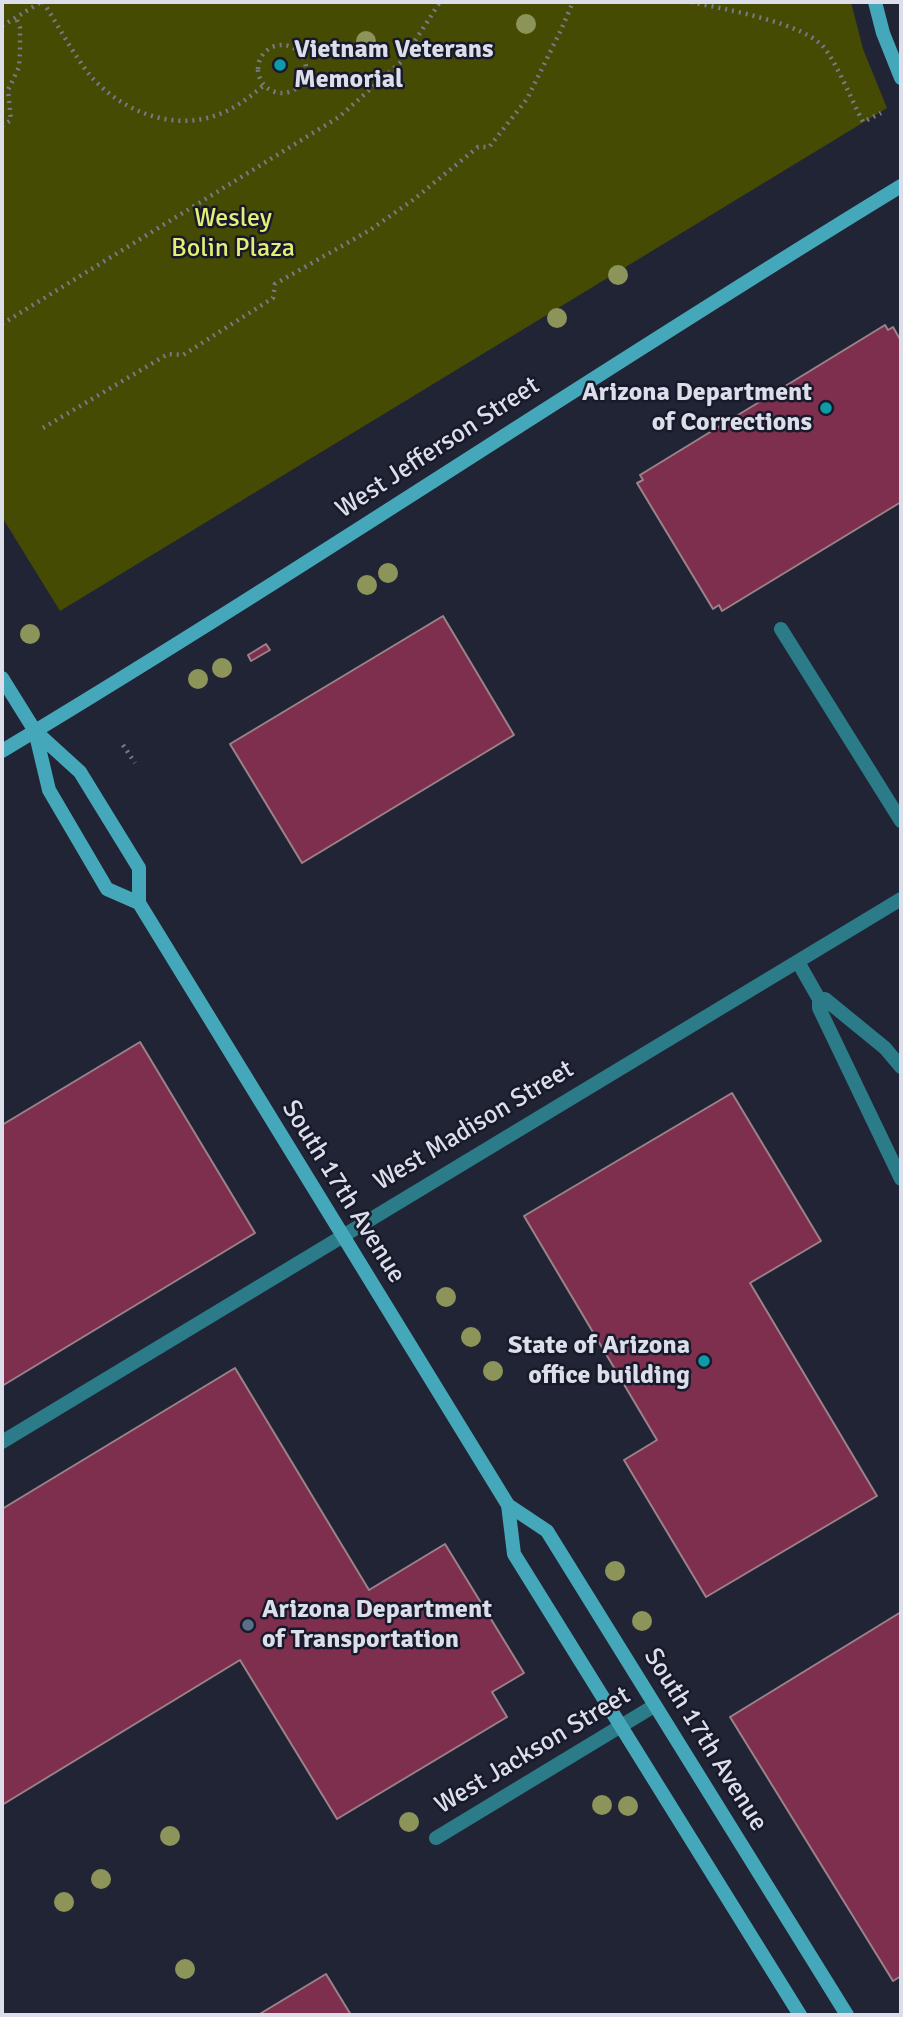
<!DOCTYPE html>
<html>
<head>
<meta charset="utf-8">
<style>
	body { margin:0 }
	#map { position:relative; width:903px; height:2017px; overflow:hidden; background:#212435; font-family:Signika,sans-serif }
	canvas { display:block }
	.frame { position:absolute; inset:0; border:4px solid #dcdeea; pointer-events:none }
</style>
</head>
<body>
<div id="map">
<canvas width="903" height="2017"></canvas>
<div class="frame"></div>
</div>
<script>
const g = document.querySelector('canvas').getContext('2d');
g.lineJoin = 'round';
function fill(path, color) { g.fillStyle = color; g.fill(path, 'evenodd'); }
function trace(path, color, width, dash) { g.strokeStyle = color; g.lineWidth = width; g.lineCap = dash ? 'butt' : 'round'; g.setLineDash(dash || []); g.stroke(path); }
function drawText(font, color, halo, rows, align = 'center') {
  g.font = font + ' Signika,sans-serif'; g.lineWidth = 5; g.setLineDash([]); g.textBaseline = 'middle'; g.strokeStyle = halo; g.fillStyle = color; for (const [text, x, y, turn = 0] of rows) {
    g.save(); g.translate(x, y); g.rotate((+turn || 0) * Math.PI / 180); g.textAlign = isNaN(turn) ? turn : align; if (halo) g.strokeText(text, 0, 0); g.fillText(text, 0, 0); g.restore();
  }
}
fill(new Path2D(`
	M2,2H851L863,49L887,108L60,611L2,517Z`), '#464b04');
const building = new Path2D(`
	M885,325L888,330L893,327L901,341V502L722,611L719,605L713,609L637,483L643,480L640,475Z
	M443,616L514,735L302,863L230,744Z
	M266,644L270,650L251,661L248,655Z
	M140,1042L255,1233L2,1386V1125Z
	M732,1093L821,1241L750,1283L877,1496L706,1597L624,1460L657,1440L524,1216Z
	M235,1368L369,1590L445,1544L524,1673L492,1692L507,1717L337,1819L240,1660L2,1805V1509Z
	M901,1612V1976L893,1981L730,1717Z
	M326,1974L351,2015H258Z`);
fill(building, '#7f2f4e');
trace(building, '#9b8289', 2);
trace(new Path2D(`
	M43,2C58,25 72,52 89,74C118,109 169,131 214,116C233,110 249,98 264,85
	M691,2C723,9 808,23 826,50C841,72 851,99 863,122L881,113
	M2,26L41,2
	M258 69a24 24 0 1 1 48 0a24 24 0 1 1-48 0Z
	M2,126L11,120L8,90L19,67L20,51V28L16,17
	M2,324L339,117L402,61L440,2
	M43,428L168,354L183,355L273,298L275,284L370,230L413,200L478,147H489L527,99L560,32L573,2
	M123,745L135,763`), '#777988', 4.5, [2, 5]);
trace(new Path2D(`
	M781,629L901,821
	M798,962L819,999V1008L901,1179
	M819,999H825L885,1048L901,1067`), '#2b7b89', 14);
trace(new Path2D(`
	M2,1442L901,899
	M436,1838L654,1706`), '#2b7b89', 14);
trace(new Path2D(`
	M875,2L883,33L901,78
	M2,678L35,731L80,772L139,868V903L508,1505L514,1554L800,2015
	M35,731L49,790L107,889L139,903
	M2,751C305,569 599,370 901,186
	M508,1505L547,1531L847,2015`), '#44a8ba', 14);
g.fillStyle = '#8c9459';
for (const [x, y] of [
	[526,24],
	[366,41],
	[618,275],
	[557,318],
	[388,573],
	[367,585],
	[30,634],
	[222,668],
	[198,679],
	[446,1297],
	[471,1337],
	[493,1371],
	[615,1571],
	[642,1621],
	[602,1805],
	[628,1806],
	[409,1822],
	[170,1836],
	[101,1879],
	[64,1902],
	[185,1969]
]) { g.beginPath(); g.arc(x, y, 10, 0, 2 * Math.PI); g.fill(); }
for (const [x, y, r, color] of [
	[280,65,7,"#0f9aa8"],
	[826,408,7,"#0f9aa8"],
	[704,1361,7,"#0f9aa8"],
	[248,1625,7,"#5c6f8a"]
]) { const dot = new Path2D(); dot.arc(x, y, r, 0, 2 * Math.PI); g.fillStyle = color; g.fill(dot); trace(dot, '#181a2b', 2.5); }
drawText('bold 26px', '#dcdeea', '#181a2b', [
	["Vietnam Veterans",294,50],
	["Memorial",294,80],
	["Arizona Department",812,393,"right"],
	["of Corrections",812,423,"right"],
	["State of Arizona",690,1346,"right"],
	["office building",690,1376,"right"],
	["Arizona Department",262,1610],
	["of Transportation",262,1640]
], 'left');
drawText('26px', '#e4ef77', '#181a2b', [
	["Wesley",233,219],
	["Bolin Plaza",233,249]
]);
drawText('26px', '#dcdeea', '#181a2b', [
	["West Jefferson Street",438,448,-33],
	["West Madison Street",474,1126,-31],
	["South 17th Avenue",343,1192,58],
	["South 17th Avenue",705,1740,58],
	["West Jackson Street",533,1751,-31]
]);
</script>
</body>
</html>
